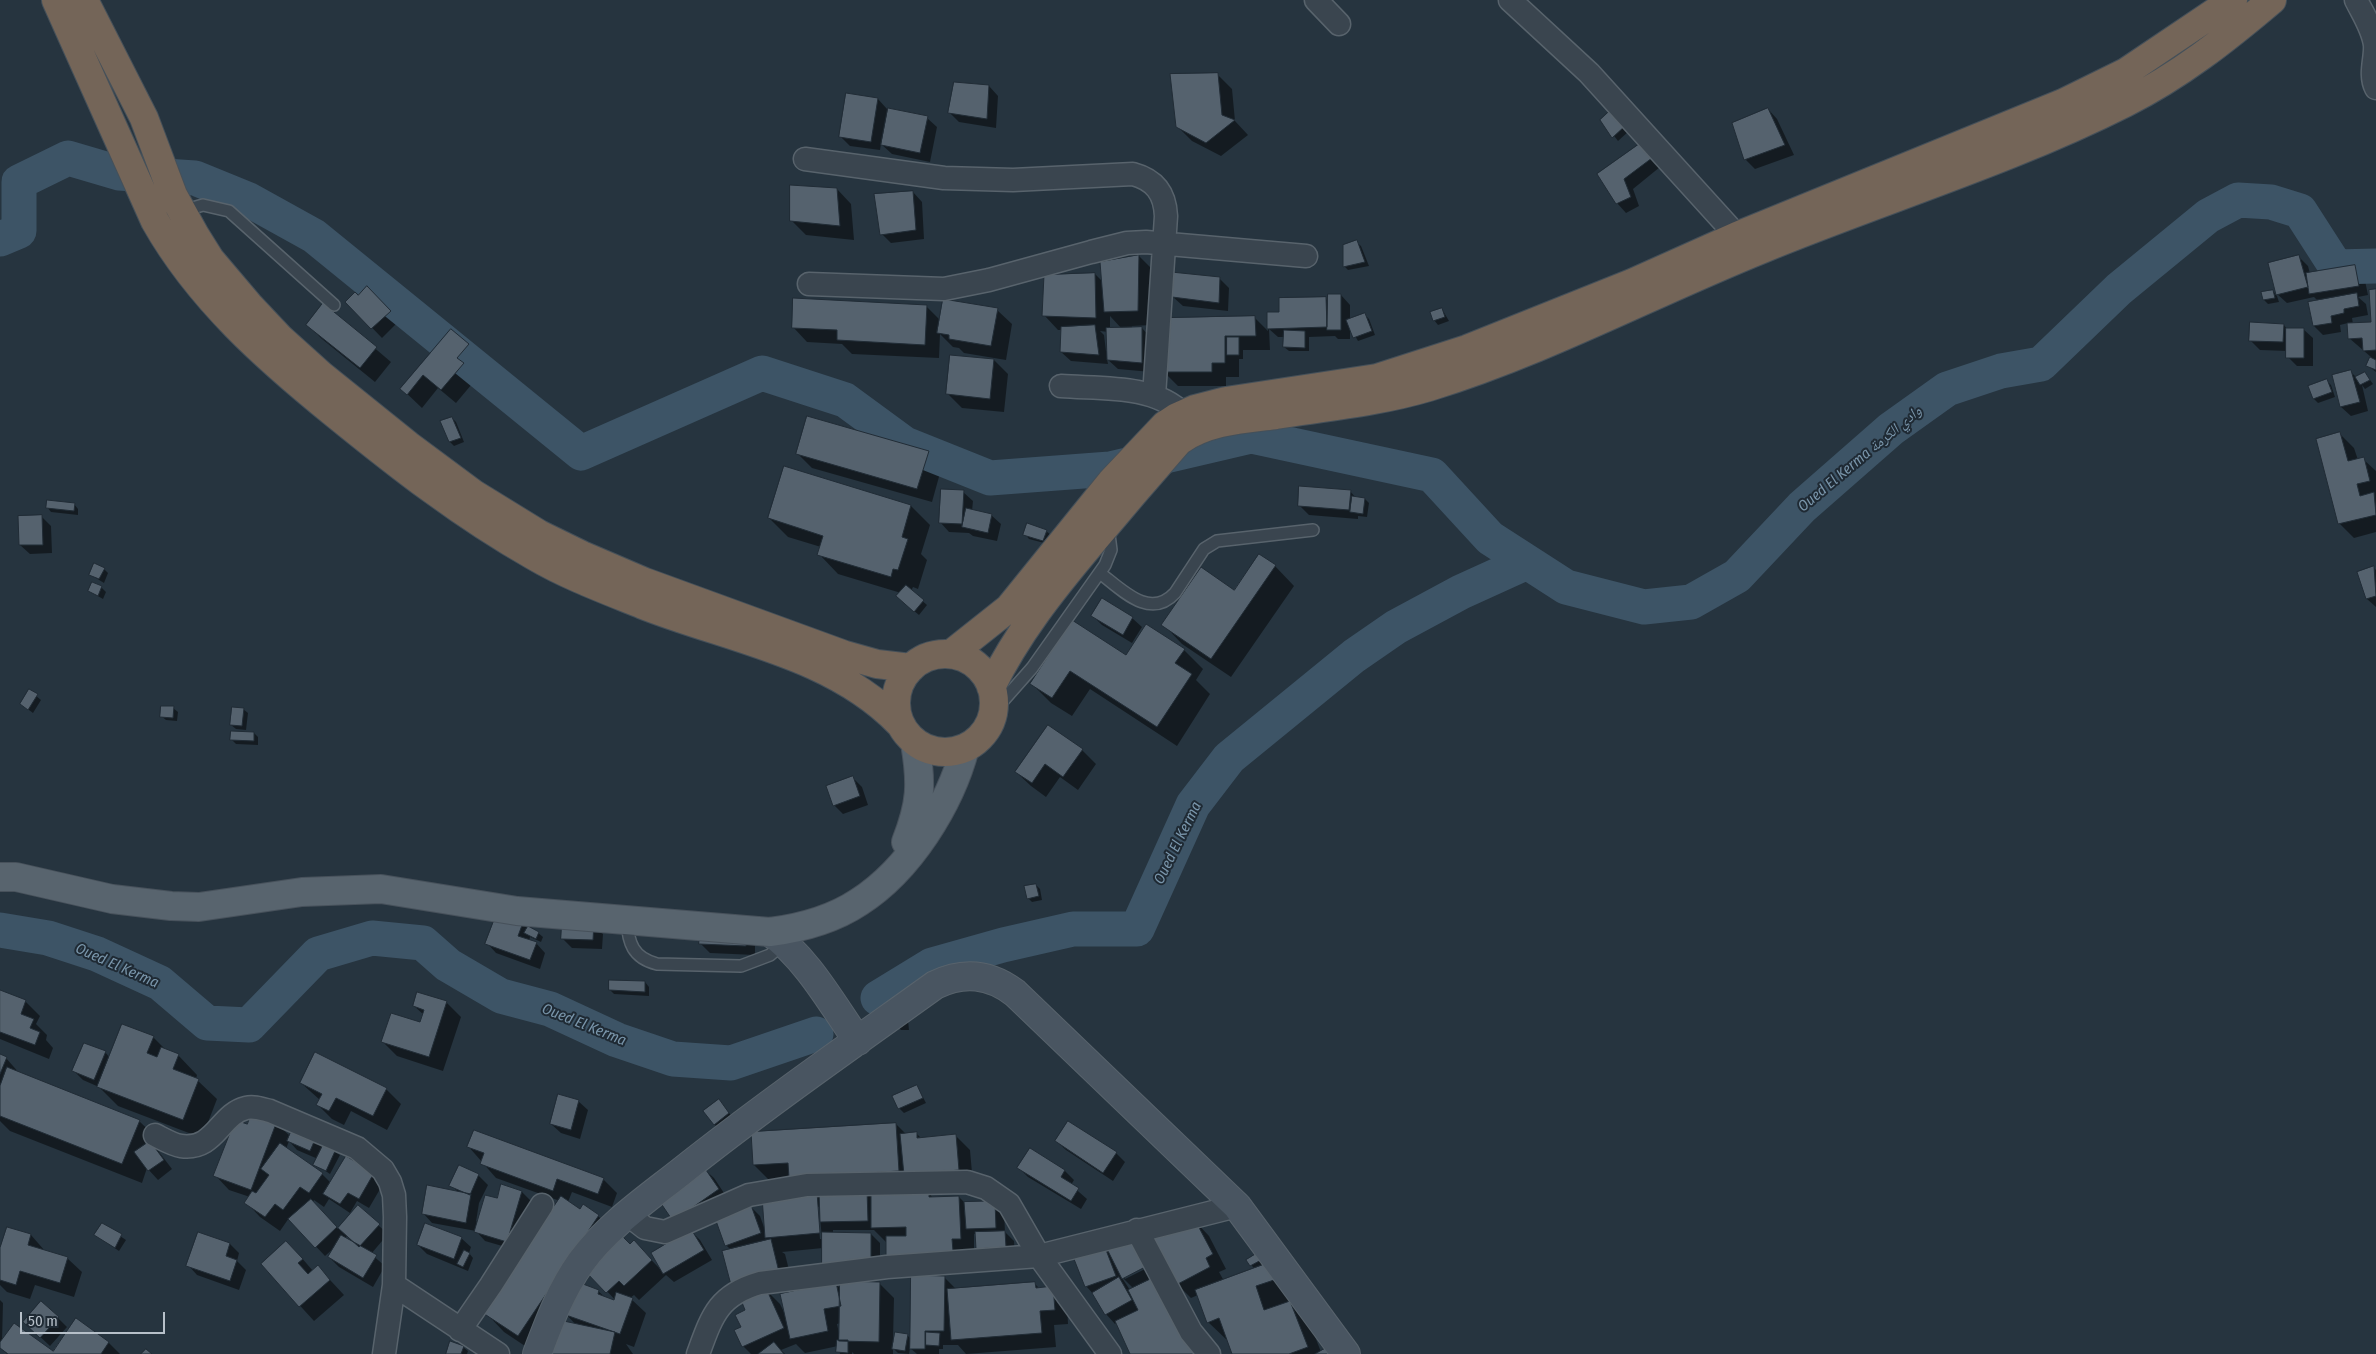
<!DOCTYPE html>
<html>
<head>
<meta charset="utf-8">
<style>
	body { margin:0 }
	#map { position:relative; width:2376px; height:1354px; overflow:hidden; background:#26343f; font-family:"Fira Sans Condensed",sans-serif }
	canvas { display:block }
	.scale { position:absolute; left:20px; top:1312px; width:145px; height:22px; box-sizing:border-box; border:2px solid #b7c0c9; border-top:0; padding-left:6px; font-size:15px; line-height:18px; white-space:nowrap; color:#b7c0c9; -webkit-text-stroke:4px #1f2a34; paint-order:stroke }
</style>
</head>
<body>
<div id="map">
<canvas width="2376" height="1354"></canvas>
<div class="scale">50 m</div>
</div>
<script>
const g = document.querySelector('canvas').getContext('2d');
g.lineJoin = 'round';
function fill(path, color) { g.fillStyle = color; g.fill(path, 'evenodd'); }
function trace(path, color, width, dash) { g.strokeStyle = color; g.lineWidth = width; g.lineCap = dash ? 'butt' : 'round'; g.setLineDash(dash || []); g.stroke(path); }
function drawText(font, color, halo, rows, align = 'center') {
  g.font = font + ' "Fira Sans Condensed","Noto Naskh Arabic",sans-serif'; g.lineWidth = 4; g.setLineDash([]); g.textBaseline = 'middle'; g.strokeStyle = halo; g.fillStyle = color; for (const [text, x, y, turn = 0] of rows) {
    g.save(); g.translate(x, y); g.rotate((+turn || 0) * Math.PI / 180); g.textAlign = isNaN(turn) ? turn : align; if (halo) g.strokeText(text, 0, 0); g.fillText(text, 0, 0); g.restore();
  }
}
fill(new Path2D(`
	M1217,74L1232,89L1235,121L1248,135L1221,156L1192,141L1177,126Z
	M989,86L998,96L996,128L959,122L950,113Z
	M878,99L887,109L927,118L937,127L930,162L892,154L881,144L880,150L850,146L840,136Z
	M1768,109L1777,119L1794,155L1755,169L1746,160L1734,124Z
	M1613,110L1629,131L1618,141L1602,120Z
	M1645,142L1660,167L1633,189L1639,206L1626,213L1617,203L1598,174Z
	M837,189L851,204L854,240L806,235L791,220Z
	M913,192L922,202L924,239L891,243L882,234Z
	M1356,242L1361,246L1369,266L1348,270L1344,266Z
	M1139,256L1153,270L1152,325L1132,326V328H1142L1151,338V372L1118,369L1107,359L1108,364L1071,361L1061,352L1062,330H1058L1044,315L1095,274L1103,282ZM1110,316L1122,329H1110ZM1100,331L1108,332V351H1106L1104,335Z
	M2299,257L2308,266L2310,274L2355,266L2364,276L2368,295L2358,297L2366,304L2368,315L2352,318L2353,324H2372L2376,291V372L2367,365L2371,357L2349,338L2348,323L2340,325L2341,332L2323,335L2314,326L2318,301L2314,297L2287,303L2277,294Z
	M1219,278L1229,288L1228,311L1183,306L1173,297Z
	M367,288L399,321L382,338L347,302L358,297Z
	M2273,291L2277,296L2279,302L2268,304L2264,300Z
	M1341,295L1350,305V320L1365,315L1369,319L1375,335L1358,341L1350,327V339H1338L1335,336L1309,337V351H1289L1284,347L1285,337H1278L1269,329L1270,350H1243V359H1239V377H1226V386H1178L1164,372L1255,318L1268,331V314L1280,313L1325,298L1329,302Z
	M324,305L391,362L375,382L322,339L308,325Z
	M926,306L940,320L997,310L1012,324L1006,360L964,353L959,348L953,347L940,334L939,358L852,354L842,344L807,342L793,327Z
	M1442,309L1449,321L1438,325L1434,320Z
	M2284,325L2287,329H2303L2313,338V366H2297L2288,357V351L2260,350L2250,340Z
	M451,331L482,359L471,372L477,378L456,403L438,388L422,408L402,389Z
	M993,359L1008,374L1004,412L962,408L948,394Z
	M2351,372L2357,378L2365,373L2373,384L2365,389L2362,385L2368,411L2351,416L2341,407Z
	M2326,380L2331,385L2335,397L2318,403L2314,399Z
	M452,418L456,422L464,442L454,446L450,442L442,422Z
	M2340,434L2354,448L2358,460L2363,459L2376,471V532L2354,538L2340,524L2317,440Z
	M928,452L942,466L932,502L812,468L797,453Z
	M785,467L911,506L930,525L921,554L927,560L918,589L913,587L911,591L927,605L919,615L902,601L901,593L838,574L819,554L821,547L788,537L769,518Z
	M1350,491L1356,498L1365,499L1369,503L1367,517L1358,516V519L1309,515L1299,505Z
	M963,492L973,501L972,511L991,515L1001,524L997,541L973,536L969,533L949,532L940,522Z
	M74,504L78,509V515L51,512L47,507Z
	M41,516L51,526L52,553L30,554L20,545Z
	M1046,531L1051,535L1048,544L1029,539L1025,534Z
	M1259,556L1275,566L1294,586L1231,677L1182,644L1163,624L1234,592Z
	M2374,568L2376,570V607L2367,599L2358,573Z
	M104,569L108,573L104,583L91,575Z
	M101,587L106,592L103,599L89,591Z
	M1093,616L1132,618L1142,627L1132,643L1102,625Z
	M1072,622L1127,657L1184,650L1203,669L1196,680L1210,694L1177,746L1090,689L1072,716L1051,703L1032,684Z
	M30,691L41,700L33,713L21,704Z
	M173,708L178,712L177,721L166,720L161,716Z
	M243,709L248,713L246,730L236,729L231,725Z
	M254,733L258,737V745L236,744L232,740Z
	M1082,750L1096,764L1078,790L1060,777L1046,797L1031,786L1016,772Z
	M853,778L862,787L868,805L843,814L834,805Z
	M1036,885L1040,889L1042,900L1032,902L1028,898Z
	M524,921L543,937L541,942L530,937L529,941L536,943L545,953L540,969L496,953L487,943Z
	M593,924L603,934L602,949L572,948L562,938Z
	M755,942V955L710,953L700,943Z
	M645,982L649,987V996L614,994L610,990Z
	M0,991L25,1001L40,1016L36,1024L47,1035L46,1040L53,1048L49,1059L0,1039Z
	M446,1002L461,1017L443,1071L397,1056L383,1042L421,1024L424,1015L414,1006Z
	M908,1020L909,1030H901L897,1026Z
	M153,1037L167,1051L178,1055L197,1075L196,1079L217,1099L202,1138L118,1106L99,1087L83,1080L74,1071L105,1052L110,1058Z
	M316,1054L386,1089L401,1104L387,1130L351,1111L344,1125L332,1119L318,1105L320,1100L301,1083Z
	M0,1055L6,1058L20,1074L139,1121L159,1140L156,1148L172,1169L158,1180L147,1168L142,1183L10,1131L0,1121Z
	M917,1086L926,1103L904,1113L899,1108Z
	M578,1101L588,1110L580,1139L561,1133L551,1124Z
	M723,1105L733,1118L719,1129L714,1124Z
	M276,1123L290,1136L294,1127L340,1155L330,1174L315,1164L318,1159L297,1150L289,1141L286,1149L322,1174L331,1183L374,1174L383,1184L369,1208L357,1201L350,1213L329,1199L324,1207L314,1200L313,1202L338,1229L358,1207L388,1234L371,1254L385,1266L373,1287L339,1267L329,1257L334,1248L325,1256L289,1218L280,1231L260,1217L246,1202L250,1197L229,1190L215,1175L248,1126ZM347,1236L353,1241L352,1242L345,1238Z
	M896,1124L906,1134L916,1133L922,1139L955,1135L970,1150L973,1184L929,1193L933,1198L959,1197L965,1203L994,1202L1004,1211L1005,1232L1014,1241L1015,1256L987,1258L977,1248L976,1234H974V1253L949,1266L950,1275H942L957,1290L1035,1284L1040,1289L1052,1288L1067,1302L1068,1324L1054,1325L1056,1347L966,1354L958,1345H943V1349H939V1354H917L910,1348L909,1354L898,1353L893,1348V1354H854L852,1352V1354H840L838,1346L805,1353L796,1344L781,1350L785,1354H751L743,1346L742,1327L747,1311L731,1250L726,1245L750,1206L760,1216L765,1230L773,1184L754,1165ZM817,1207H819L822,1239H820ZM833,1230H874L887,1243L912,1276L911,1339L907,1335L893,1341L894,1298L879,1283L841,1289L836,1284L784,1312L780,1304L769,1293L793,1286L785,1254L782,1252L823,1248L880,1275V1243L871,1234H833ZM841,1323L839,1333L837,1324Z
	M1056,1141L1116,1153L1125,1162L1113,1181L1066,1150Z
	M468,1146L603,1179L617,1193L612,1207L572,1192L568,1202L580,1211L598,1216L630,1246L634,1242L661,1270L691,1231L700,1240L712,1260L674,1282L666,1275L639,1300L634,1295L630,1298L646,1313L634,1347L626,1344L633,1354H553L576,1325L565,1313L537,1354L504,1332L485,1312L560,1201L496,1178ZM591,1274L618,1303L606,1298L598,1291L583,1285Z
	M1030,1150L1065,1171L1074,1180L1071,1185L1087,1199L1081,1209L1028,1177L1019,1168Z
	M459,1167L478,1175L488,1185L479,1203L476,1222L497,1200L502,1186L522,1192L531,1201L516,1250L485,1241L476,1231L432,1223L423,1213L458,1192L451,1185Z
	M704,1169L714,1178L728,1199L683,1229Z
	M1195,1221L1209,1236L1226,1269L1219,1272L1224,1281L1255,1270L1248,1260L1259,1254L1293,1299L1289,1300L1309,1321L1321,1352L1330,1354H1234L1228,1341L1208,1322L1198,1295L1191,1298L1177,1284Z
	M102,1224L126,1240L119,1251L95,1235Z
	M7,1228L31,1235L45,1251L67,1258L82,1272L74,1297L35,1285L30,1299L7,1292L0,1285V1252Z
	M199,1234L230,1244L239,1253L237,1261L246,1270L239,1290L197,1275L188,1265Z
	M461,1238L471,1247L469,1253L473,1258L468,1271L427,1254L418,1245Z
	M1109,1250L1125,1279L1151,1266L1157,1278L1132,1354L1117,1322L1115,1324L1106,1314L1096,1297L1086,1286L1074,1254ZM1120,1275L1134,1289L1130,1290Z
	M301,1257L313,1271L318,1267L344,1295L314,1321L262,1264Z
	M0,1300L3,1303L2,1342L53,1353L77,1320L109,1343L120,1354H7L0,1347Z
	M58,1318L67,1327L50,1346L34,1331Z
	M463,1347L468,1351L467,1354H447Z`), '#0007');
trace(new Path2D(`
	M0,239L19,231V182L68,158L119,173L195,178L249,200L314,236L581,453L762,373L845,400L905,444L990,478L1110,469L1251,436L1432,475L1490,538L1566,587L1644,607L1691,602L1737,576L1802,507L1891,429L1947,389L2001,371L2041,364L2119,289L2208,216L2238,200L2271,202L2300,211L2336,267L2376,266
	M0,930L48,938L97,954L160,983L207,1023L249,1025L318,954L372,938L423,943L448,965L501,996L550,1009L617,1040L673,1059L731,1063L816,1034
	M878,998L932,965L1003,945L1073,929H1137L1193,805L1229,758L1354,656L1396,627L1461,592L1527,562`), '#3d5466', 35);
const building = new Path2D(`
	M1218,73L1222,115L1235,120L1206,143L1176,127L1170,74Z
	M954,82L989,85L987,119L948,113Z
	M846,93L878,98L871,142L839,137Z
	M888,108L928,116L920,153L881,145Z
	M1613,108L1625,126L1612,138L1600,120Z
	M1768,108L1785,145L1744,160L1732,123Z
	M1645,140L1652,158L1624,179L1631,197L1616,204L1597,174Z
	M790,185L837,188L840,226L790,221Z
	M913,191L916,230L880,235L874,194Z
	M1357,240L1365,262L1343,267V245Z
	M1139,255L1138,311L1104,312L1100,262Z
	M2299,255L2308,287L2276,295L2268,263Z
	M2355,265L2359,286L2309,294L2306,273Z
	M1171,272L1220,277L1219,303L1172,297Z
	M1095,273L1096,318L1042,316L1044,275Z
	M367,286L391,311L371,329L345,302L355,292L358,295Z
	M2376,289V350L2363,351L2362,338L2348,339L2347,323L2371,322L2369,290Z
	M2273,290L2275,298L2263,300L2261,292Z
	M2357,293L2359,306L2344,309V313L2331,316L2332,323L2313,326L2308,302Z
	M1328,294H1341V330H1327Z
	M1326,297L1327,327L1267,329V312H1279V298Z
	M793,298L927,305L925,345L837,340V330L792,328Z
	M943,299L998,308L991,346L949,339V335L937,333Z
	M323,303L377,347L360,368L306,325Z
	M1442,308L1445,317L1433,321L1430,312Z
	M1365,313L1372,331L1353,338L1346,320Z
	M1255,316L1256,336H1225V363H1212V372H1163L1168,318Z
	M2250,322L2284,324L2283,342L2249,341Z
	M1095,325L1099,355L1060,352L1061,327Z
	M1142,327V363L1107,360L1106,328Z
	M2286,328H2304V358H2286Z
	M451,329L469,344L457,358L464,363L441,390L423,375L407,395L400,389Z
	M1284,330L1305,331V348L1283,347Z
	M1227,337H1239V355H1227Z
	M950,355L994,359L990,399L946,394Z
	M2370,357L2376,360V370L2366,366Z
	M2351,370L2360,402L2340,407L2332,375Z
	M2365,372L2370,380L2360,385L2355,377Z
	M2327,379L2332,392L2313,399L2308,386Z
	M807,416L929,451L917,489L796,454Z
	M452,417L461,438L449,442L440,421Z
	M2340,432L2348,461L2364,457L2370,481L2357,484L2360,496L2374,492L2376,515L2338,524L2316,439Z
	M784,466L911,505L902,537L908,539L898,570L893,569L891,577L817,555L823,536L768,518Z
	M1299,486L1351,490L1349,510L1298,506Z
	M941,489L964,490L962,524L939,523Z
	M1352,496L1365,498L1363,514L1350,512Z
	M47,500L75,503L74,511L46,508Z
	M966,508L992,514L988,533L962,527Z
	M42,515L43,545H19L18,516Z
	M1027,523L1047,530L1043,541L1023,535Z
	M1259,554L1276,565L1211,659L1161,625L1201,567L1234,590Z
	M94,563L105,568L99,579L89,575Z
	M2374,566L2376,596L2366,599L2357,572Z
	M92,582L102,586L98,596L88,591Z
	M906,585L924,600L914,612L896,596Z
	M1102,598L1133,617L1123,635L1091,616Z
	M1072,620L1126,655L1146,624L1185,649L1175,663L1192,674L1157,727L1070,671L1052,698L1030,684Z
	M29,689L38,694L28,710L20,704Z
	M161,706H174L173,718L160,717Z
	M232,707L244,708L242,726L230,725Z
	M1048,725L1083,749L1063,777L1045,764L1032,783L1015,772Z
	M231,731L254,732V741L230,740Z
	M853,776L860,796L833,806L826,786Z
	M1036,884L1039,896L1027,899L1024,886Z
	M498,910L524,920L518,936L537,942L530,960L485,944Z
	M562,921L594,923L593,940L561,939Z
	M528,926L539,932L536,939L524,933Z
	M700,929L747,932L746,946L699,944Z
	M609,980L645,981V992L609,990Z
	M0,990L26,1000L21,1014L34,1019L30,1028L40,1032L35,1045L0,1032Z
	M417,992L447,1001L429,1057L381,1042L391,1013L420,1022L424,1010L413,1006Z
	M122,1024L154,1036L147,1053L157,1057L161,1047L179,1054L173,1069L199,1079L183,1120L97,1087Z
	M84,1043L106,1051L94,1080L72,1071Z
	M315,1052L387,1088L373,1116L336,1098L329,1111L316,1105L322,1094L300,1083Z
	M0,1054L7,1057L0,1074Z
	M7,1067L140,1120L122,1164L0,1116V1086Z
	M917,1085L923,1098L898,1109L892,1096Z
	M558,1094L579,1100L571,1130L550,1124Z
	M719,1099L729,1113L714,1125L703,1111Z
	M252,1112L277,1121L251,1190L213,1176L235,1120L247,1124Z
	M1068,1121L1117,1152L1103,1173L1055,1141Z
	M896,1123L899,1171L789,1178L788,1163L753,1165L751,1132Z
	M294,1125L317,1135L310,1151L287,1141Z
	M474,1130L604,1178L598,1194L557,1179L553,1191L480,1164L484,1153L467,1147Z
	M917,1132V1138L956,1134L959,1170L904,1175L900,1134Z
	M150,1141L164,1160L148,1171L134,1152Z
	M280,1143L323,1173L309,1193L300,1187L283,1210L275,1204L265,1217L244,1203L252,1191L256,1193L269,1175L261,1169Z
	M324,1143L336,1149L326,1171L313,1165Z
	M1030,1148L1065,1170L1061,1177L1079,1188L1071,1201L1017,1168Z
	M346,1156L374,1173L359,1199L348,1193L340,1204L323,1194Z
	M459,1165L479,1174L470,1195L449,1186Z
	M704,1167L719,1189L673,1221L658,1199Z
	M501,1184L522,1191L507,1242L474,1232L485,1195L497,1198Z
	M427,1185L471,1194L466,1223L422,1214Z
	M867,1190L868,1221L820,1222L819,1191Z
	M817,1192L820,1233L765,1238L762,1197Z
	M929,1192V1197L959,1196L961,1239H952L953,1251L936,1252V1261L886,1262V1236H906V1227L871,1228V1193Z
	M561,1196L580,1209L583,1204L599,1215L518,1336L483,1313Z
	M311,1199L337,1227L315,1248L288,1219Z
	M995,1201L996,1228L966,1229L964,1202Z
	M358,1205L380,1224L359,1247L338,1228Z
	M751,1205L761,1233L725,1246L715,1218Z
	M1195,1220L1213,1254L1206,1258L1210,1267L1176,1285L1150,1234Z
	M102,1223L122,1234L115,1248L94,1235Z
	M425,1223L462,1237L454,1259L417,1245Z
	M7,1227L31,1234L28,1245L68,1257L60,1283L20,1271L16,1285L0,1280V1248Z
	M691,1229L704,1250L663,1274L651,1253Z
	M1005,1231L1006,1247L976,1249L975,1232Z
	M198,1232L230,1243L226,1256L237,1260L230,1281L186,1266Z
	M822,1232L871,1233V1266L822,1265Z
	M341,1235L377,1255L363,1278L328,1257Z
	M621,1235L630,1244L634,1240L652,1260L624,1286L619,1281L606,1293L584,1270Z
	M1133,1237L1147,1266L1122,1279L1107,1249Z
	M771,1239L779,1272L731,1285L722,1251Z
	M286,1241L303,1259L298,1263L308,1274L318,1265L330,1280L299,1307L261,1264Z
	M1103,1242L1116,1276L1085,1287L1072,1254Z
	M464,1250L470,1253L463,1267L457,1264Z
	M1259,1252L1263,1259L1250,1266L1246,1260Z
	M1268,1263L1274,1280L1256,1286L1264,1310L1290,1301L1308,1347L1289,1354H1232L1219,1318L1207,1323L1195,1290Z
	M911,1275L945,1276L944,1331H925V1349H910Z
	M1157,1276L1197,1354H1130L1115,1321L1138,1310L1128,1290Z
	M1119,1277L1132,1300L1105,1315L1092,1293Z
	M575,1281L599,1290L598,1294L614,1300L616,1292L633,1298L620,1334L563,1314Z
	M840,1281L880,1282L879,1342L839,1341Z
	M836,1282L841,1306L824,1309L828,1331L790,1339L780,1294Z
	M1035,1282L1036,1288L1053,1286L1055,1310L1040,1311L1042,1333L951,1340L947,1289Z
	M766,1288L784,1328L742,1347L734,1330L741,1327L735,1315L745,1310L741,1300Z
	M41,1301L59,1317L40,1338L23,1322Z
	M76,1318L109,1342L101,1354H8L0,1348V1342L14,1323L53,1351Z
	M559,1320L615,1332L610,1354H551Z
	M895,1332L908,1334L905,1351L892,1349Z
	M926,1332L940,1333L939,1346L926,1345Z
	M837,1340H848V1353L836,1352Z
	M450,1341L464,1346L461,1354H446Z
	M774,1342L784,1354H758Z
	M1326,1348L1329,1354H1315Z
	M146,1349L152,1354H141Z`);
fill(building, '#55626e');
trace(building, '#212c36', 1);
const lane = new Path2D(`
	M182,211L203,205L229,211L334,305
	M1100,573C1122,590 1150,620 1175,593L1204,549L1217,541L1313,530
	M994,711L1032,668L1105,565L1111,550L1108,527
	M627,920C628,943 633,958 657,964L741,966L770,955L784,943`);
const street = new Path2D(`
	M1316,0L1339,24
	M1510,0L1589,73L1737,236
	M2356,0C2363,14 2373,29 2375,45C2376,59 2369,74 2376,88
	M805,159L944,178L1013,180L1133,174C1155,180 1165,193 1166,216L1154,396
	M809,284L944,289L989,280L1091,252L1127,243L1146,242L1306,256
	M1061,386C1100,389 1154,384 1183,414
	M155,1135C163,1139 173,1145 181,1146C215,1151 220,1114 246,1108C254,1106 262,1109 270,1111L357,1148L383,1170L390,1182L394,1195L395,1217L394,1285L384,1354
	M627,1214L645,1228L665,1232L749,1195L807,1185L967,1182L986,1188L1009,1204L1039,1256L1110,1354
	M1137,1230L1191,1332L1209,1354
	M394,1285L498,1354
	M460,1330L491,1285L542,1205
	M698,1354C712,1316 718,1295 760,1283L887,1267L1039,1256L1237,1206`);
const secondary = new Path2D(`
	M770,932C807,958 832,1004 858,1041
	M537,1354C549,1322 561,1290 581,1262C607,1226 648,1198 682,1171C764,1106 850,1046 935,985C964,971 990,974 1015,993L1237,1206L1346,1354`);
const primary = new Path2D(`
	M906,842C921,804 922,784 915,743
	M0,877H16L112,899L171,906L199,907L302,892L381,889L517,911L770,932C801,928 832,920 859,902C909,870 950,805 965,748`);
const highway = new Path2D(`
	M56,0L155,221C199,299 267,359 335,414C399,466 463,516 534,556C568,576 606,590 643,605C729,639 832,654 899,723
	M84,0L144,118L173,195L195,235L210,259L249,305L281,339L321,375L408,445L474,494L539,534L582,555L645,582L845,655L877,664L911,668
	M896 703a49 49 0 1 1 98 0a49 49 0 1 1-98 0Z
	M951,654L1009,608L1111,482L1165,425L1177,417L1195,409L1226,401L1377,378L1467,349L1632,283L1737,236L2063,103L2126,72L2233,0
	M991,687C1017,634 1052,590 1089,546C1119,510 1149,475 1179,441C1207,421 1243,419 1276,415C1327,407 1379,402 1429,387C1543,352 1649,295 1760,250C1881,200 2008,162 2125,103C2179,76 2226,39 2272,0`);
trace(lane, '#58636c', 14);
trace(street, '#58636c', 25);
trace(secondary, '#58636c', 30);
trace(primary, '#47515b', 30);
trace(highway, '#455059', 30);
trace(lane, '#3a454f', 11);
trace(street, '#3a454f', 22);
trace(secondary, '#495561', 28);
trace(primary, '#58646e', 28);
trace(highway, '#746558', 28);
drawText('italic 15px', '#7995aa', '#1f2a34', [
	["Oued El Kerma وادي الكرمة",1860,459,-40],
	["Oued El Kerma",1178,843,-64],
	["Oued El Kerma",117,966,24],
	["Oued El Kerma",584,1025,22]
]);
</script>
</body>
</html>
